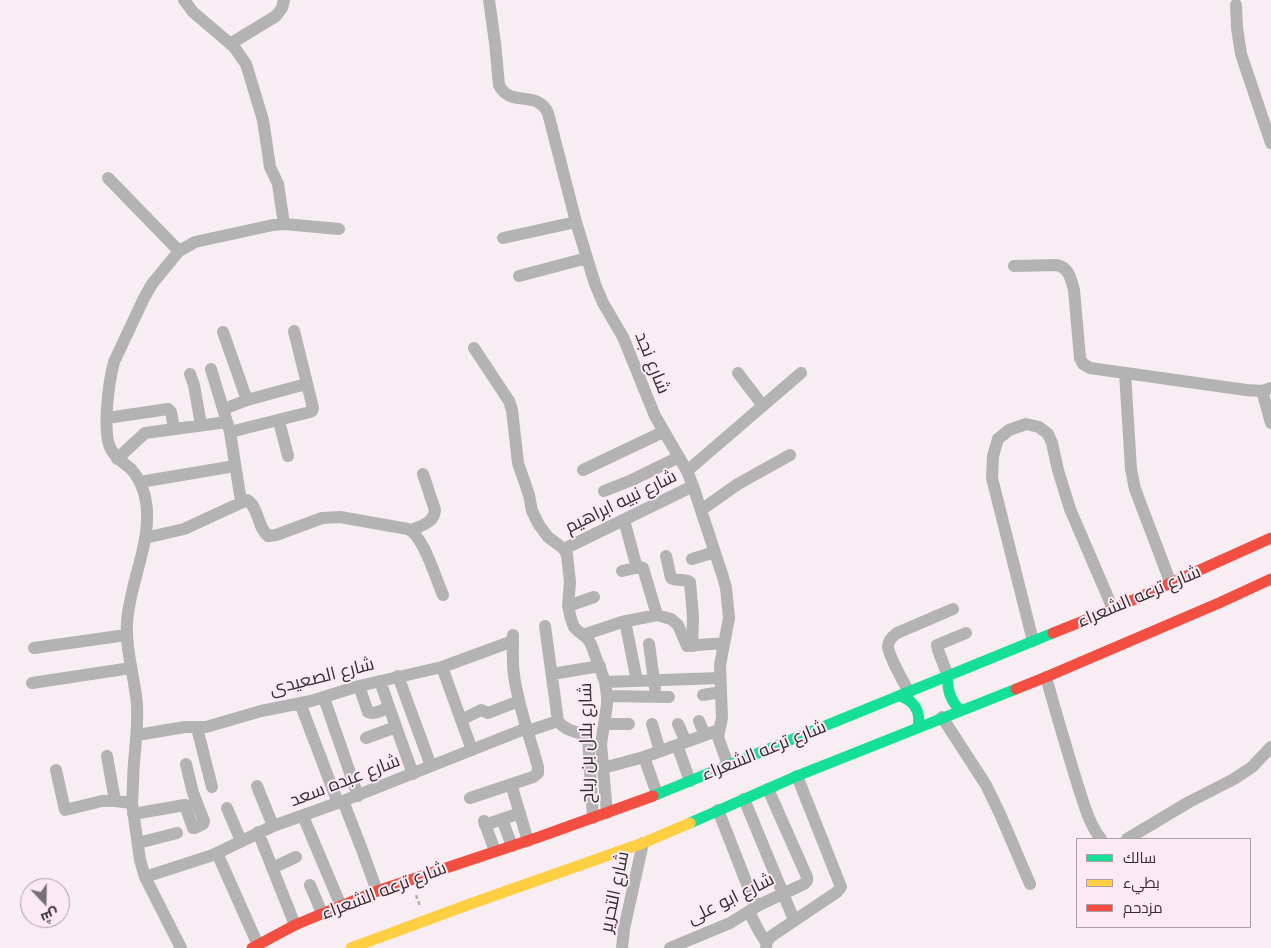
<!DOCTYPE html>
<html>
<head>
<meta charset="utf-8">
<style>
	body { margin:0 }
	#map { position:relative; width:1271px; height:948px; overflow:hidden; background:#f7edf3; font-family:"Noto Sans",Cairo,sans-serif }
	canvas { display:block }
	.legend { position:absolute; left:1076px; top:838px; width:175px; height:90px; box-sizing:border-box; background:#fbe9f4; border:1px solid #ab9ea6; margin:0; padding:6px 9px; list-style:none; font-size:15px; color:#332d31 }
	.legend li { display:flex; align-items:center; gap:10px; height:25px }
	.legend b { width:25px; border:1px solid #ab9ea6 }
	.north { position:absolute; left:20px; top:878px; width:50px; height:50px; box-sizing:border-box; background:#fbe9f4; border:1px solid #ab9ea6; border-radius:50%; rotate:159deg; font-size:14px; font-weight:700; line-height:20px; text-align:center; color:#332d31 }
	.north::after { content:''; display:block; margin:auto; width:18px; height:22px; background:#787075; clip-path:polygon(50% 0,100% 100%,50% 72%,0 100%) }
</style>
</head>
<body>
<div id="map">
<canvas width="1271" height="948"></canvas>
<ul class="legend">
<li><b style="height:6px;background:#16e098"></b>سالك</li>
<li><b style="height:6px;background:#ffcf43"></b>بطيء</li>
<li><b style="height:6px;background:#f24e42"></b>مزدحم</li>
</ul>
<div class="north">ش</div>
</div>
<script>
const g = document.querySelector('canvas').getContext('2d');
g.lineJoin = 'round';
function trace(path, color, width, dash) { g.strokeStyle = color; g.lineWidth = width; g.lineCap = dash ? 'butt' : 'round'; g.setLineDash(dash || []); g.stroke(path); }
function drawText(font, color, halo, rows, align = 'center') {
  g.font = font + ' "Noto Sans",Cairo,sans-serif'; g.lineWidth = 4; g.setLineDash([]); g.textBaseline = 'middle'; g.strokeStyle = halo; g.fillStyle = color; for (const [text, x, y, turn = 0] of rows) {
    g.save(); g.translate(x, y); g.rotate((+turn || 0) * Math.PI / 180); g.textAlign = isNaN(turn) ? turn : align; if (halo) g.strokeText(text, 0, 0); g.fillText(text, 0, 0); g.restore();
  }
}
trace(new Path2D(`
	M416,895L420,906`), '#b1b1b0', 2.5, [4, 2.5]);
trace(new Path2D(`
	M184,0L193,12L234,47L246,64L263,120L270,167L278,184L284,224
	M489,0L495,43L499,85C510,108 537,89 548,113L576,222L595,284L603,303L623,337L655,416L687,471L693,486L723,577L726,588L729,618L720,665L722,718L718,737L728,765
	M1236,5L1237,28L1241,54L1271,143
	M230,44L276,16L282,8L284,0
	M108,178L179,251
	M503,238L576,222
	M1014,266L1056,265C1069,267 1071,279 1074,290L1080,358L1083,364L1090,368L1246,390L1262,391L1271,388
	M519,276L587,258
	M223,332L247,400
	M474,348L509,401L512,410L518,463L529,495L532,511L539,525L548,537L564,549L567,555L570,582L568,606L571,619L574,627L578,631L587,638L591,644L605,682L607,696V705L601,744L607,813
	M211,369L230,432L241,501
	M738,373L763,406
	M1125,373L1131,469L1135,489L1171,584
	M190,374L194,385L201,425
	M1262,391L1271,423
	M224,409L247,400L306,384
	M107,418L168,409L171,412L174,428
	M279,421L288,456
	M230,432L310,412L312,411L313,408L294,331
	M117,459L145,433L227,422
	M583,470L663,432
	M687,471L801,373
	M140,482L235,466
	M604,491L632,480L679,457
	M701,510L738,484L790,455
	M624,520L637,568
	M412,530C422,525 434,523 435,510L423,474
	M145,538L184,529L247,500C259,507 257,527 268,536L276,535L322,518L340,517L408,529C423,535 436,579 443,595
	M564,549L693,486
	M666,556L671,578C677,582 684,578 690,582L693,617L692,646
	M692,559L715,552
	M622,571L640,567L643,568L657,615
	M568,606L594,597
	M625,621L637,681
	M545,626L558,721C564,730 576,732 586,735L588,738L593,818
	M583,635L622,622L657,615L671,619L678,625L687,646L723,643
	M1033,641L992,478L993,456L998,439L1009,430L1026,424L1039,427L1048,434L1052,443L1058,470L1070,509L1113,609
	M649,644L655,688
	M34,648L126,635
	M442,667L472,750
	M552,674L600,666
	M398,676L431,766
	M948,676L938,650L937,645L966,633
	M1046,677C1056,713 1067,750 1078,786C1084,804 1089,824 1101,839
	M380,681L389,707L413,774
	M605,682L720,678
	M32,683L131,668
	M359,686L368,712C374,715 383,710 389,707
	M909,692C904,683 888,655 888,646C888,640 893,636 897,633L953,609
	M703,695L721,692
	M607,696L669,697
	M324,698L358,796
	M300,703L338,803
	M942,717L986,785L1000,814L1030,884
	M461,720L481,710L488,713L519,701
	M699,721L705,735
	M604,724H629
	M652,724L660,751
	M678,724L686,742
	M197,728L212,787
	M137,735L185,727H206L261,711L311,701L359,686L442,667L513,641
	M366,738L396,727
	M677,745L690,781
	M107,756L115,801
	M644,757L657,794
	M603,768L644,757L719,730
	M56,770L65,810L102,801H115L132,803
	M511,784L528,841
	M257,786L273,826
	M470,798L533,777L538,773V767C530,737 518,706 514,675C512,662 513,649 513,635
	M744,799L794,920
	M343,801L361,847L377,891
	M227,808L241,841
	M718,810L756,907
	M133,814L185,805L193,828H195L203,824L204,821L193,793L186,764
	M303,816L341,906
	M502,819L512,846
	M484,821L495,851
	M485,825L520,813
	M258,832L295,925
	M1127,839L1189,802L1234,779L1252,767L1271,747
	M138,843L177,833
	M217,853L258,945
	M272,868L296,857
	M145,877L213,855L273,826L343,801L522,730L534,729L558,721
	M310,885L322,913
	M749,912L760,933L766,942
	M181,948L145,877L140,860L132,803C133,790 133,776 134,762C136,743 138,724 137,705C135,678 125,650 127,623C129,586 149,548 147,511C146,496 141,480 131,469C124,463 117,459 112,451C101,435 109,381 114,362L144,298L152,284L179,251L195,242L273,225L284,224L339,229
	M622,948L624,929L643,843
	M670,948L730,923L759,905L804,884L807,881V877L768,789
	M766,948C766,942 768,938 773,935L837,892L841,887L797,776`), '#b2b3b2', 12);
trace(new Path2D(`
	M948,676C947,690 950,700 960,710
	M900,696C915,701 921,712 918,727
	M653,796L1053,633
	M690,823L797,776L1016,689`), '#16e098', 11);
trace(new Path2D(`
	M351,948L470,904L643,843L690,823`), '#ffcf43', 11);
trace(new Path2D(`
	M1053,633L1113,609L1271,538
	M1016,689L1046,677L1219,603L1271,579
	M252,948L295,925L377,891L539,837L653,796`), '#f24e42', 11);
drawText('18px', '#332d31', '#fbe9f4', [
	["شارع نجد",652,363,68],
	["شارع نبيه ابراهيم",621,502,-26],
	["شارع ترعه الشعراء",1139,597,-23],
	["شارع الصعيدى",322,677,-14],
	["شارع بلال بن رباح",587,743,-91],
	["شارع ترعه الشعراء",764,751,-22],
	["شارع عبده سعد",345,781,-21],
	["شارع ترعه الشعراء",384,891,-21],
	["شارع التحرير",615,892,-78],
	["شارع ابو على",731,899,-26]
]);
</script>
</body>
</html>
